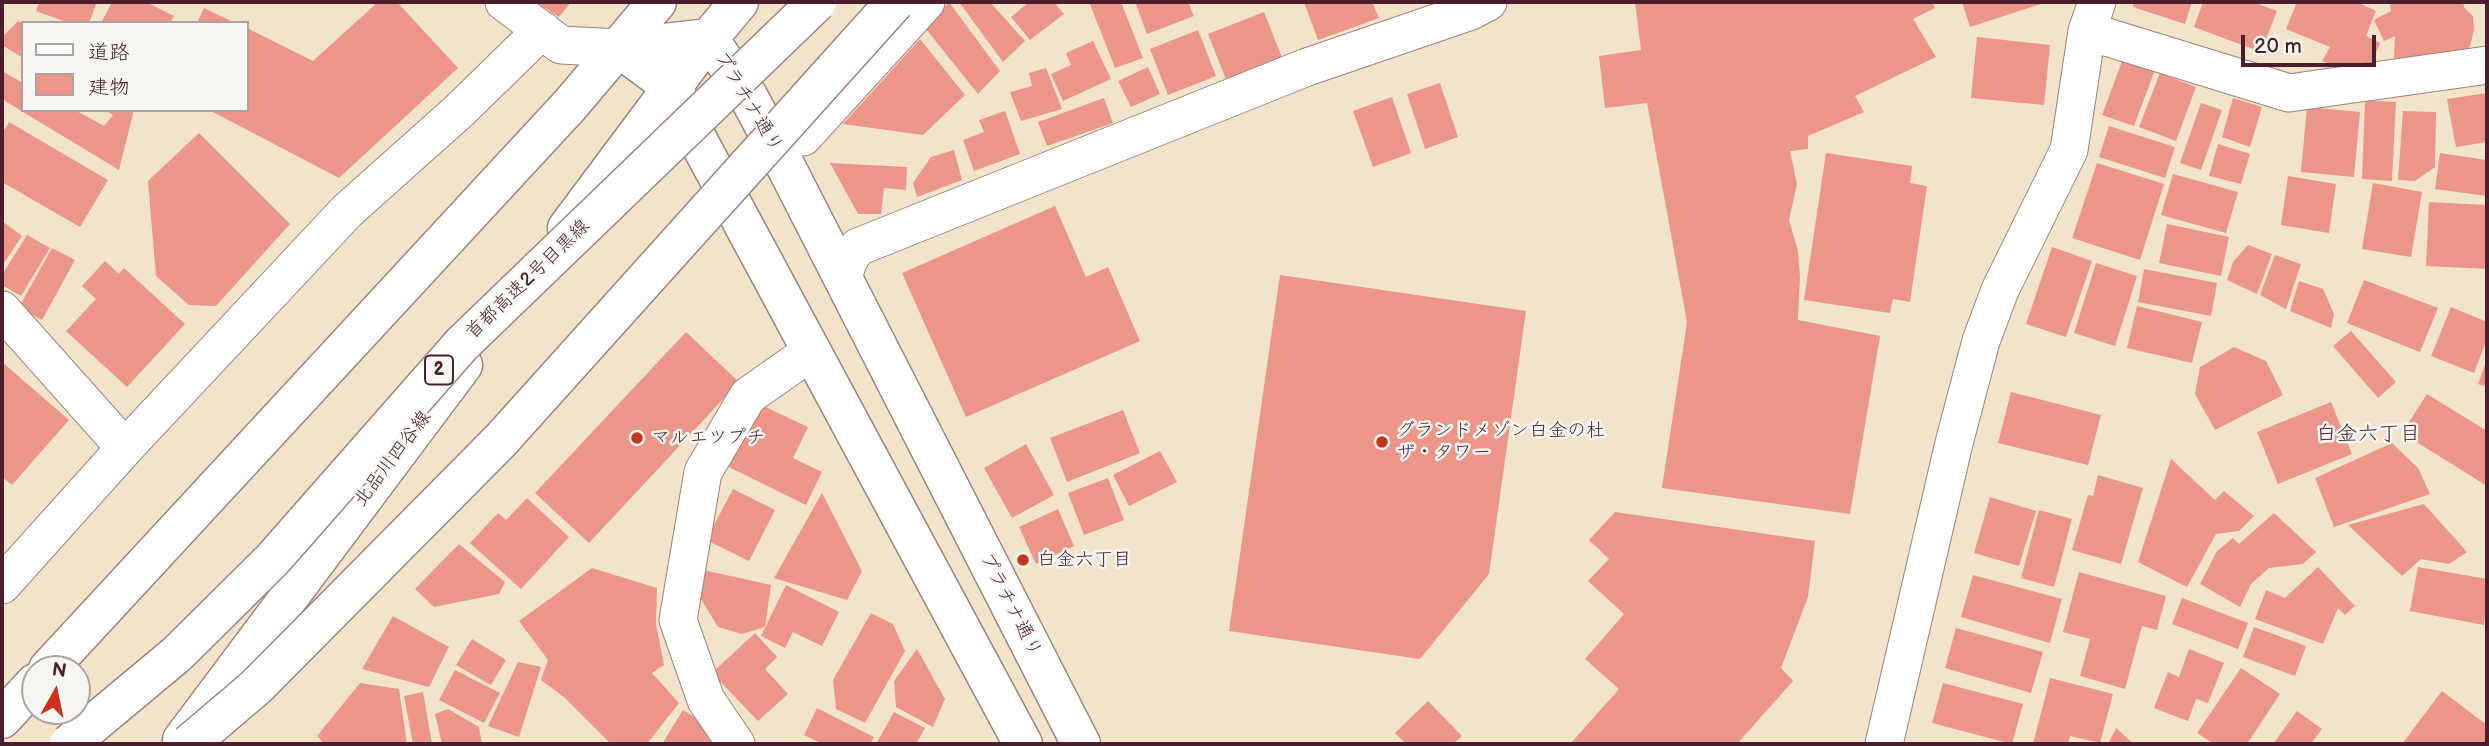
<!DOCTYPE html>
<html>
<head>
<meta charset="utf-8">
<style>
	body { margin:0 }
	#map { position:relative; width:2489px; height:746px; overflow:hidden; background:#f1e4cb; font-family:"Balsamiq Sans","Klee One",sans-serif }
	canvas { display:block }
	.frame { position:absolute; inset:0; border:4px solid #4a1f2b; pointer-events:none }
	.legend { position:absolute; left:21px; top:21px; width:228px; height:91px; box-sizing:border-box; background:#f6f6f2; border:2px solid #b1a0a2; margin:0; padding:9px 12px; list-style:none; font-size:21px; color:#4a1f2b }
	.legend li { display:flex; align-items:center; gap:14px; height:35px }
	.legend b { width:35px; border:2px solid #b1a0a2 }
	.north { position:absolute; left:21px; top:655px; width:70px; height:70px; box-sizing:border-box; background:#f6f6f2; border:2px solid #b1a0a2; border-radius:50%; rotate:9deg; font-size:19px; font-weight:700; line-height:28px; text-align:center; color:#4a1f2b }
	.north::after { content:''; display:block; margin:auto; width:24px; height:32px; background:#c8321e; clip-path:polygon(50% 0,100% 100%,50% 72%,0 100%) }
	.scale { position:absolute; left:2241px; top:35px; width:135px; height:32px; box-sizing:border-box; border:4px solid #4a1f2b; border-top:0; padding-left:9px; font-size:21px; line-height:24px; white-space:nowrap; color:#4a1f2b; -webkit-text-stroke:5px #f6f6f2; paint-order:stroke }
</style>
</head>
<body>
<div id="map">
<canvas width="2489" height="746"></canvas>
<div class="frame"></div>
<ul class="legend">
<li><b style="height:9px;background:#fff"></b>道路</li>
<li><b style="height:19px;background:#eb9689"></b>建物</li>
</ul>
<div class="north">N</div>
<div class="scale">20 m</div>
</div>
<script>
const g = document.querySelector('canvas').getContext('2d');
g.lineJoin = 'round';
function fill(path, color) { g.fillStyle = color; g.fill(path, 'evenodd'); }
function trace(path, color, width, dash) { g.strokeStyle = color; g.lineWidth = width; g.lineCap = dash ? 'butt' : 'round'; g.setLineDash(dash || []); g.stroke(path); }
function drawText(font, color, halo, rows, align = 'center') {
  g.font = font + ' "Balsamiq Sans","Klee One",sans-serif'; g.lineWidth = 5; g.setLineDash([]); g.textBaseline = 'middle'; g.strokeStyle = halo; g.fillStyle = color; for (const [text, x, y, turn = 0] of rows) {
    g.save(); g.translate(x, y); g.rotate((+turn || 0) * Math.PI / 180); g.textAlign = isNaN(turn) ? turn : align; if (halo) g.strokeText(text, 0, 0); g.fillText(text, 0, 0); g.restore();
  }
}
fill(new Path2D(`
	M39,2H97L89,23H69L36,11Z
	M112,2H146L174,16L170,23H101Z
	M378,2H397L458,68L339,178L209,110H247V28L313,61Z
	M536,2H571L559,17Z
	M949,2L1000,71L978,94L926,29Z
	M959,2H990L1025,41L1003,62Z
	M1029,2H1054L1064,14L1030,40L1011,17Z
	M1089,2H1121L1143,58L1115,68Z
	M1135,2H1188L1194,16L1147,34Z
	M1304,2H1372L1379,18L1318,40Z
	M1635,2H1932L1935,8L1913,19L1936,57L1855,96L1864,112L1808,136V149L1790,151L1797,184L1789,220L1798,251L1800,277L1798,320L1880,336L1850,514L1662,488L1687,322L1647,103L1605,108L1599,56L1641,50Z
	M1962,2H2047L1970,27Z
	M2134,2H2192L2185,24L2133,7Z
	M2203,2H2253L2277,11L2261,52L2194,27Z
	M2297,2H2357L2376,11L2366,36L2380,43L2366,77L2322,61L2330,47L2286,29Z
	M2390,2H2463L2464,7L2473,16L2474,30L2470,46L2461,59L2422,57L2394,58L2395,36L2384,41L2374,20L2391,11Z
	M204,8L235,23H197Z
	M1264,12L1283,60L1227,82L1208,34Z
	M18,21L23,24V58L2,45V37Z
	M1198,30L1216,76L1168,95L1150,49Z
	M1977,37L2050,45L2044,105L1971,98Z
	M920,39L965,95L923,135L843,124Z
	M1093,41L1111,79L1063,101L1051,74L1071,65L1066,53Z
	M2124,56L2156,67L2134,126L2102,115Z
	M1148,67L1160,94L1131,107L1118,81Z
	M1046,68L1062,109L1021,121L1010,92L1032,86L1029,73Z
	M2,71L23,83V110H75L104,126L113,115L105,110H134L119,170L5,101L2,95Z
	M2160,73L2196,87L2176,141L2139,127Z
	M1440,83L1458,137L1425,149L1407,94Z
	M2487,93V142L2456,147L2447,99Z
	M1392,97L1411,153L1373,167L1353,111Z
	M1104,98L1113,123L1047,146L1038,122Z
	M2233,98L2262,107L2250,147L2222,137Z
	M2365,100L2396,102L2392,181L2362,179Z
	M2201,103L2222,110L2201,170L2180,163Z
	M2307,107L2360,112L2354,177L2301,172Z
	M1005,111L1020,154L974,171L963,140L984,132L979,120Z
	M2403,111L2436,112L2435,167L2415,181L2398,180Z
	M9,122L108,180L80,227L2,182V134Z
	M2109,126L2175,147L2165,178L2099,157Z
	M199,133L290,224L216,306L189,305L156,276L148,181Z
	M2218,144L2250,154L2241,184L2209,176Z
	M954,150L962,180L917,197L913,183L931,157Z
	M1826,153L1912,166L1910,183L1927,186L1910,302L1893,299L1890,313L1804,300Z
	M2440,153L2487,160V196L2435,189Z
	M830,163L907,167L906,190L884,188L881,214H858Z
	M2097,163L2164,184L2140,260L2072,238Z
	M2173,174L2238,192L2226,233L2161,215Z
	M2288,176L2336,184L2329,233L2281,225Z
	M2373,183L2422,192L2411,257L2362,249Z
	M2429,202L2487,205V269L2426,266Z
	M1055,206L1086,277L1108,267L1140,341L966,417L902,273Z
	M2,221L22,236L2,266Z
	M2167,224L2229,237L2221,276L2159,263Z
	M27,235L50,248L21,296L2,285V275Z
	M2248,245L2272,254L2257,294L2227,280L2233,262Z
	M2052,247L2092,261L2066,337L2026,324Z
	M52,248L75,260L42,320L19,307Z
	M2275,255L2301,264L2286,309L2260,295Z
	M105,261L119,274L124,268L185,324L127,387L66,331L96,299L82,286Z
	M2096,263L2137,276L2115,346L2074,333Z
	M2144,269L2217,283L2211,316L2138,302Z
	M1280,275L1526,311L1489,574L1420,659L1229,631Z
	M2364,280L2438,308L2420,352L2347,323Z
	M2299,281L2323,289L2334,314L2331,328L2290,311Z
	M2137,306L2202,322L2192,363L2127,348Z
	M2451,307L2487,322V339L2474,373L2431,356Z
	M2351,331L2396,382L2378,398L2333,346Z
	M686,332L739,382L589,543L535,493Z
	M2234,347L2266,361L2283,395L2215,430L2195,394L2200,367Z
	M2487,359V387L2478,384Z
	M2,362L69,420L12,485L2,477Z
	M2011,392L2101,415L2088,465L1998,443Z
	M2427,394L2487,431V486L2402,433Z
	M2331,402L2352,454L2278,484L2257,432Z
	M759,404L808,427L793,458L822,472L806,505L729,467Z
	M1123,410L1140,453L1067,482L1050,438Z
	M2392,443L2418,468L2430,494L2334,527L2315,478Z
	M1026,444L1054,495L1012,518L984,468Z
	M1160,451L1177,482L1129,506L1113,475Z
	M2171,459L2215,500L2224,491L2254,516L2239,531L2216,534L2187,587L2138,562Z
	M2098,475L2143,488L2121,564L2072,550L2088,495L2093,496Z
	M1108,478L1124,520L1084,535L1068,493Z
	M733,489L775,510L749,561L706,540Z
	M822,493L862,571L847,600L774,578Z
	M1990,497L2036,511L2019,566L1974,553Z
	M527,498L569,537L521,589L470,543L498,513L506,520Z
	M2424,504L2467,552L2449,564L2421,559L2402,576L2348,525Z
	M1058,509L1074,546L1036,564L1019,527Z
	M2039,510L2072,519L2054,587L2021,578Z
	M1615,512L1815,541L1808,597L1781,668L1793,681L1737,744H1570L1619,689L1585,659L1624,614L1588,581L1609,559L1589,540Z
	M2274,513L2316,552L2303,564L2269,568L2251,584L2240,607L2200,584L2217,551L2233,538L2239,544Z
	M459,544L505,582L499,594L434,607L415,589Z
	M2318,567L2355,606L2345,615L2338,608L2323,644L2255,619L2266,590L2285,598Z
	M2418,567L2487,579V603L2484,625L2410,611Z
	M592,568L657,588L656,624L664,665L652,673L679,703L647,744H611L565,698L541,680L548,660L519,621Z
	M699,569L771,585L765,627L742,634L718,627L695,589Z
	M2079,572L2166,596L2157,630L2142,626L2125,689L2080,676L2090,639L2063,632Z
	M1973,575L2062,599L2050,643L1961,617Z
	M786,585L839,612L822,646L793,632L785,648L761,636Z
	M2182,598L2248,623L2238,649L2172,624Z
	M871,613L893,624L905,651L865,723L836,709L833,680Z
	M393,616L449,647L429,687L362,669Z
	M2254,627L2306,646L2295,676L2243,657Z
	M1956,628L2043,652L2031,693L1945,668Z
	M755,633L777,657L765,669L788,694L758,721L712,673Z
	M472,639L506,660L491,685L456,665Z
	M917,649L945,699L933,727L896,707L894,681Z
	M2189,649L2224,663L2208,703L2196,699L2188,721L2154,708L2168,672L2179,677Z
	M518,662L541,667L519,737L488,726Z
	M2241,668L2280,694L2247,744H2214L2197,733Z
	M455,670L500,693L484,723L439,700Z
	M2050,678L2113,694L2100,743L2070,736L2068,744H2033Z
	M360,683L399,689L407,744H324L317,736Z
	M1943,683L2023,704L2012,744L1932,723Z
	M2442,691L2487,725V744H2402Z
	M423,692L432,744H413L404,696Z
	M1428,701L1462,736L1453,744H1406L1395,733Z
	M817,708L874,737L870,744H823L804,735Z
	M448,709L479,727L482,744H442L435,714Z
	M683,710L722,734L716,744H662Z
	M2297,711L2322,729L2311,744H2273Z
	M894,712L925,728L916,744H876Z
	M2116,728L2134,744H2108Z`), '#eb9689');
const minor = new Path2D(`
	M504,2L561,45L619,48
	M2087,31L2289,93L2487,65
	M803,137L926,2
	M844,280C845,266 849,257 858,247L1307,67L1471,11L1488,2
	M2,310L125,448
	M2,585L125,448L347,211L459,111L542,30
	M736,744L706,700L678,620L703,472L748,396L812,351
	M1884,744L1954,443L1981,341L2000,290L2069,150L2087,31L2097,2`);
const secondary = new Path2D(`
	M619,48L673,88L700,144L1023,744
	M619,48L709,38
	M718,52L748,96L781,157L1081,744
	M567,228L709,38L739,2
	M48,669L570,105L657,2
	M2,719L35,683
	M182,740L463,365`);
trace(minor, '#9e827b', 39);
trace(secondary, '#9e827b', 41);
trace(minor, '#fff', 37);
trace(secondary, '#fff', 38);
const motorwayBridge = new Path2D(`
	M69,744L177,654L272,560L462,344L817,2
	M189,744L256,687L501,440L895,2`);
trace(motorwayBridge, '#9e827b', 41, []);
trace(motorwayBridge, '#fff', 38);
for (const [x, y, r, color] of [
	[637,438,7,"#c8321e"],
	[1382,442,7,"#c8321e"],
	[1023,560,7,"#c8321e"]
]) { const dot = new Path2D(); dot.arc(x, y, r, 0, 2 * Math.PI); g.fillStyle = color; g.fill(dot); trace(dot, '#f6f6f2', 2.5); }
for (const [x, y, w] of [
	[439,370,28]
]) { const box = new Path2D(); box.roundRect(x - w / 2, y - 14.5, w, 29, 5); g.fillStyle = '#f6f6f2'; g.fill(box); trace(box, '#4a1f2b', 2); }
drawText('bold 18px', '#4a1f2b', null, [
	["2",439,370]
]);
drawText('19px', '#4a1f2b', '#f6f6f2', [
	["プラチナ通り",748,102,59],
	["首都高速2号目黒線",528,280,-44],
	["北品川四谷線",393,459,-53],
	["プラチナ通り",1010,605,63]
]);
drawText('19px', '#4a1f2b', '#f6f6f2', [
	["グランドメゾン白金の杜",1396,431],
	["ザ・タワー",1396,453],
	["マルエツプチ",651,438],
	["白金六丁目",1037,560]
], 'left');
drawText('21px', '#4a1f2b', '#f6f6f2', [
	["白金六丁目",2368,435]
]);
</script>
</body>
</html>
